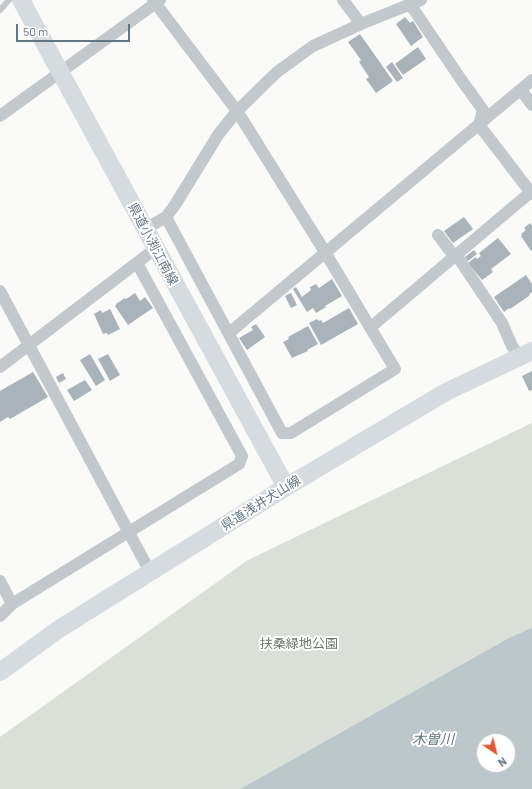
<!DOCTYPE html>
<html>
<head>
<meta charset="utf-8">
<style>
	body { margin:0 }
	#map { position:relative; width:532px; height:789px; overflow:hidden; background:#fafaf8; font-family:Barlow,sans-serif }
	canvas { display:block }
	.north { position:absolute; left:476px; top:733px; width:40px; height:40px; box-sizing:border-box; background:#fff; border:1px solid #c1c8cd; border-radius:50%; rotate:145deg; font-size:11px; font-weight:700; line-height:16px; text-align:center; color:#657683 }
	.north::after { content:''; display:block; margin:auto; width:14px; height:18px; background:#e4572e; clip-path:polygon(50% 0,100% 100%,50% 72%,0 100%) }
	.scale { position:absolute; left:16px; top:24px; width:114px; height:18px; box-sizing:border-box; border:2px solid #657683; border-top:0; padding-left:5px; font-size:12px; line-height:14px; white-space:nowrap; color:#657683; -webkit-text-stroke:3px #fff; paint-order:stroke }
</style>
</head>
<body>
<div id="map">
<canvas width="532" height="789"></canvas>
<div class="north">N</div>
<div class="scale">50 m</div>
</div>
<script>
const g = document.querySelector('canvas').getContext('2d');
g.lineJoin = 'round';
function fill(path, color) { g.fillStyle = color; g.fill(path, 'evenodd'); }
function trace(path, color, width, dash) { g.strokeStyle = color; g.lineWidth = width; g.lineCap = dash ? 'butt' : 'round'; g.setLineDash(dash || []); g.stroke(path); }
function drawText(font, color, halo, rows, align = 'center') {
  g.font = font + ' Barlow,"Noto Sans JP",sans-serif'; g.lineWidth = 4; g.setLineDash([]); g.textBaseline = 'middle'; g.strokeStyle = halo; g.fillStyle = color; for (const [text, x, y, turn = 0] of rows) {
    g.save(); g.translate(x, y); g.rotate((+turn || 0) * Math.PI / 180); g.textAlign = isNaN(turn) ? turn : align; if (halo) g.strokeText(text, 0, 0); g.fillText(text, 0, 0); g.restore();
  }
}
fill(new Path2D(`
	M532,423V631L507,639L240,789H0V737L248,560Z`), '#dadfd7');
fill(new Path2D(`
	M532,628V789H240L507,639ZM484,741H508V765H484Z`), '#bbc7cb');
fill(new Path2D(`
	M405,17L410,23L413,21L423,37L411,46L396,24Z
	M360,34L393,81L376,93L366,79L369,77L359,62L361,60L348,42Z
	M418,47L426,59L403,75L395,64Z
	M392,62L403,78L397,82L386,67Z
	M464,217L473,229L453,243L444,231Z
	M530,223L532,226V250L531,251L521,236L522,235L521,234L526,230L524,228Z
	M498,238L511,254L491,269L493,272L482,280L468,263L476,257L477,259L481,256L479,253Z
	M474,250L477,254L468,261L465,257Z
	M526,275L532,284V292L529,295V296L510,309L509,308L504,312L494,297Z
	M332,279L342,296L325,306L326,307L316,313L313,308L307,312L293,289L296,287L302,297L311,290L310,287L316,284L319,288Z
	M135,293L140,301L145,297L153,308L128,325L115,306L116,305V304L125,298L126,299Z
	M291,293L297,305L291,308L285,296Z
	M349,308L358,324L321,345L309,323L317,319L319,321L321,320L323,323Z
	M110,309L120,329L108,335L107,333L103,334L94,314L101,310L102,313Z
	M256,324L265,337L247,350L239,338L253,330L251,327Z
	M308,326L318,344L307,350L308,351L292,358L283,342L289,339L288,337Z
	M90,354L105,380L96,386L80,360Z
	M108,354L120,375L110,381L98,359Z
	M532,371V390L529,391L522,376Z
	M33,372L48,397L10,419L8,417L0,422V391Z
	M63,373L66,379L59,383L56,377Z
	M85,380L92,390L74,401L67,390Z`), '#aab3b9');
trace(new Path2D(`
	M0,10L9,0`), '#c3c8cc', 6);
trace(new Path2D(`
	M153,0L237,111L325,252L395,369L291,433H282L166,217
	M343,0L361,24
	M410,4L460,78L483,110L479,125L532,194
	M521,90L532,105
	M0,116L160,0
	M145,229L166,217L175,205L218,135L237,111L277,72L313,46L361,24L421,0
	M438,235L455,257
	M457,256L502,323L512,346L519,356
	M0,291L150,572
	M371,327L532,191
	M229,333L532,80
	M0,367L155,249
	M0,581L12,604
	M0,616L12,604L239,464L242,456L137,263`), '#c3c8cc', 12);
trace(new Path2D(`
	M21,0L286,487
	M0,672L59,629L286,487L446,392L532,351`), '#d6dbdf', 18);
drawText('13px', '#657683', '#fff', [
	["県道小渕江南線",153,244,62],
	["県道浅井犬山線",261,503,-32]
]);
drawText('13px', '#687a64', '#fff', [
	["扶桑緑地公園",299,644]
]);
drawText('italic 14px', '#60757c', '#fff', [
	["木曽川",433,739]
]);
</script>
</body>
</html>
